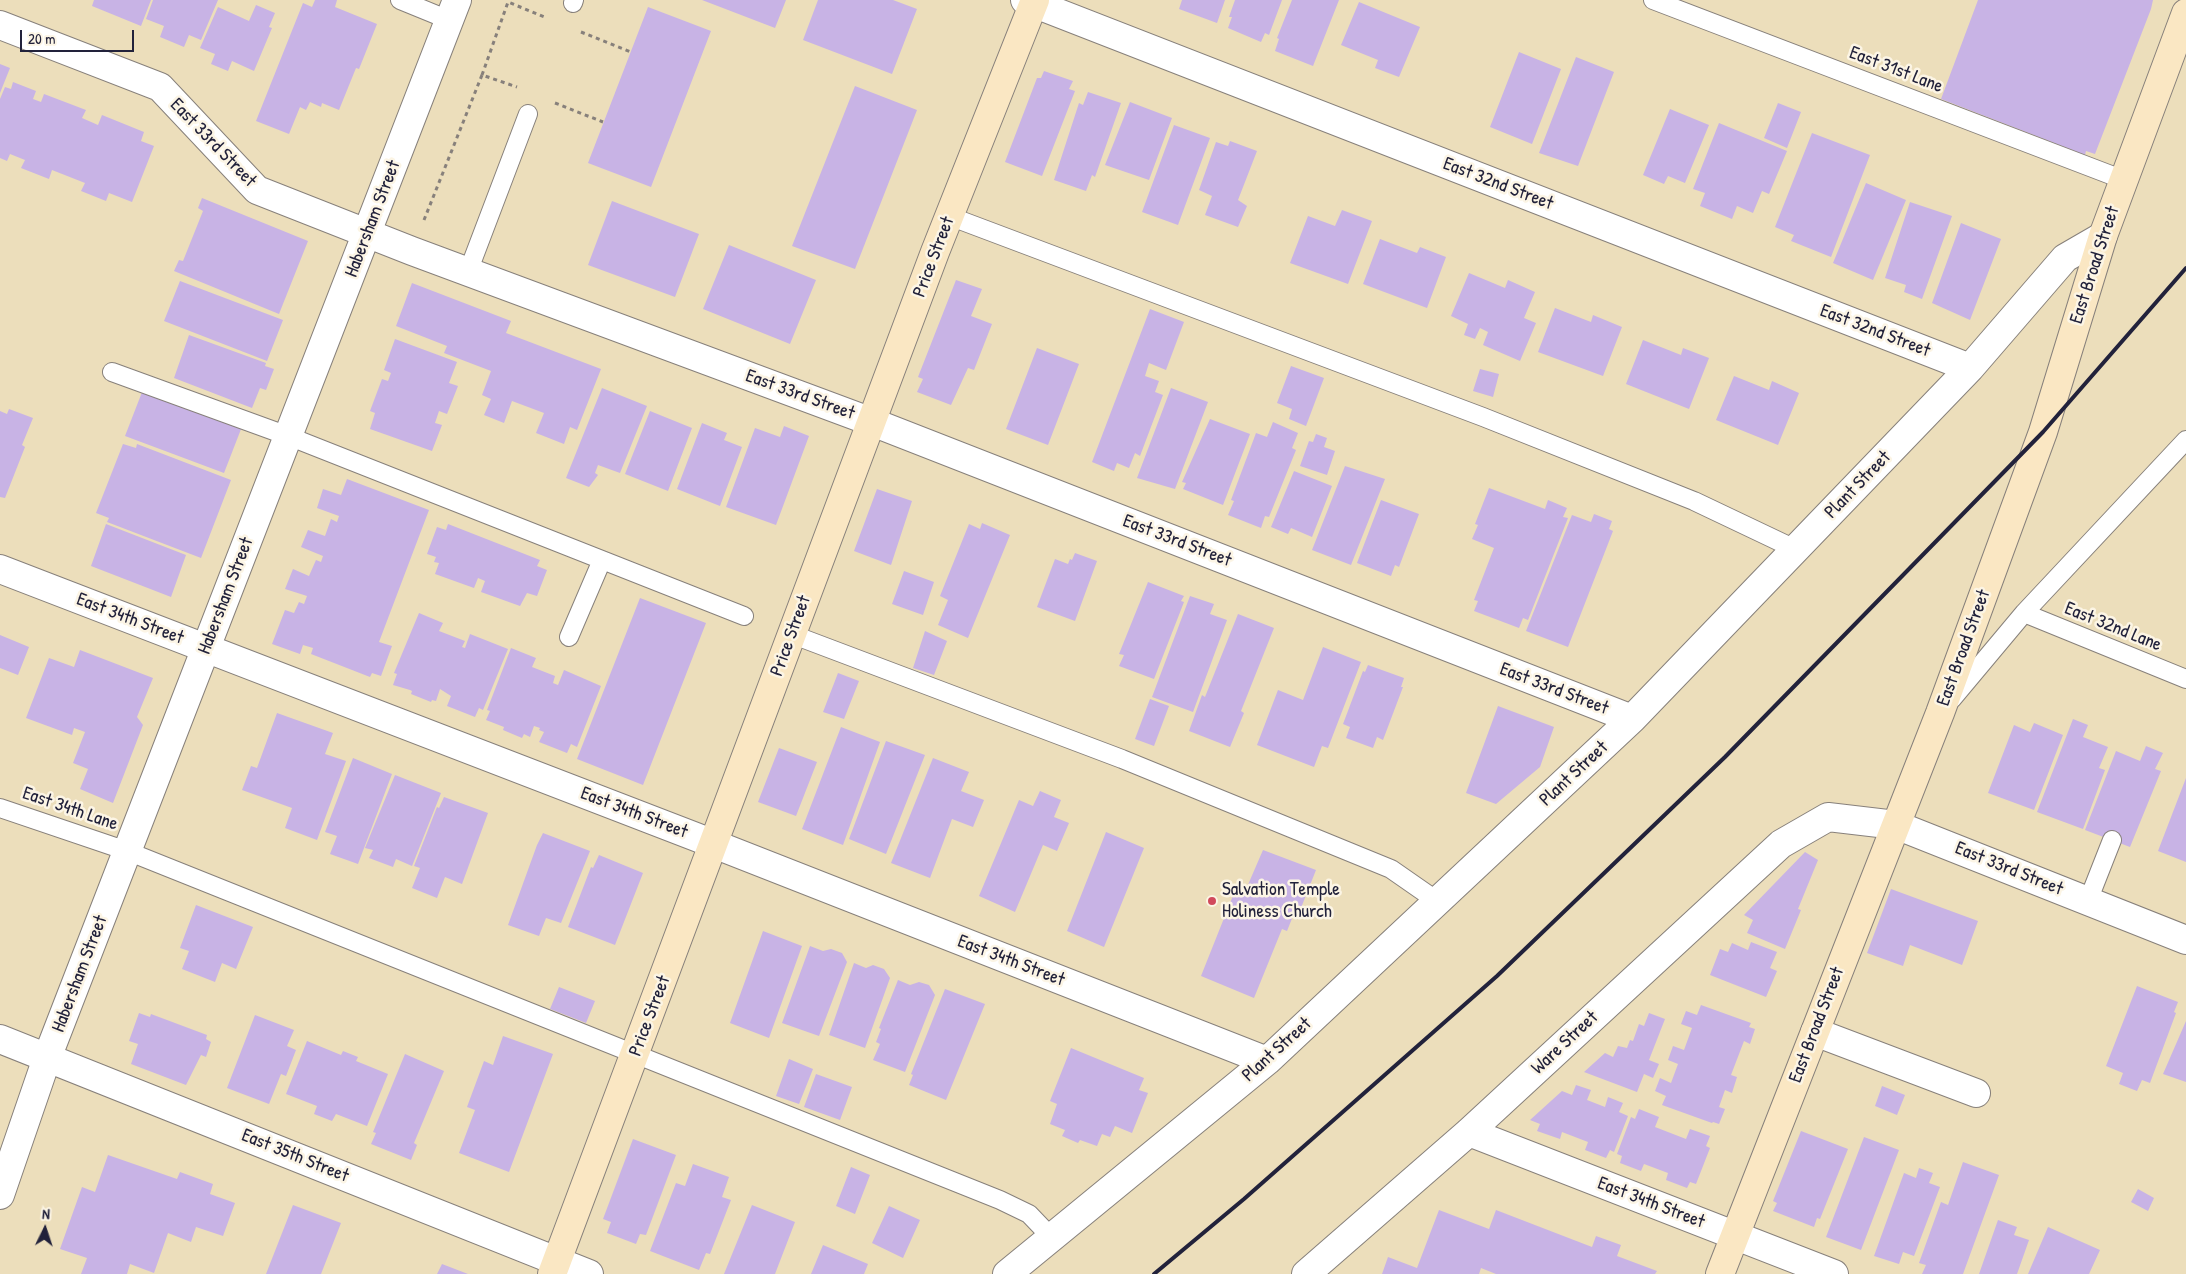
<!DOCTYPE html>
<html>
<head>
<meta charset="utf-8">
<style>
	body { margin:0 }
	#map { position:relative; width:2186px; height:1274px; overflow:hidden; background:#ecdebb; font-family:"Patrick Hand",sans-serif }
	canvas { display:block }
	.north { position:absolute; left:20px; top:1204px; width:50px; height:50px; -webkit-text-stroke:4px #fcf5e5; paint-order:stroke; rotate:4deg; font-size:14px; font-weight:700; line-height:20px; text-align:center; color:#22223b }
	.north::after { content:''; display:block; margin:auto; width:18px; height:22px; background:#22223b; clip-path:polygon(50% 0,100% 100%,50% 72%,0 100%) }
	.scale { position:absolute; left:20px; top:30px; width:114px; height:22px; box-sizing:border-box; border:2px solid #22223b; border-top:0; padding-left:6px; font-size:15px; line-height:18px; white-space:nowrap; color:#22223b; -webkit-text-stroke:4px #fcf5e5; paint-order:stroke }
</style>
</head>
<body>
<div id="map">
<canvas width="2186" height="1274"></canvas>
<div class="north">N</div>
<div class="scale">20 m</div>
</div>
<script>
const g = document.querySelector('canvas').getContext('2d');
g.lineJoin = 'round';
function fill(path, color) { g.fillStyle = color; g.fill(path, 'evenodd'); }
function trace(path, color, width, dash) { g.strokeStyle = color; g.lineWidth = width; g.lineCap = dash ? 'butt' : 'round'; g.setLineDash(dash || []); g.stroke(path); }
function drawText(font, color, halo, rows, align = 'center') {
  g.font = font + ' "Patrick Hand",sans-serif'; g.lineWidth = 5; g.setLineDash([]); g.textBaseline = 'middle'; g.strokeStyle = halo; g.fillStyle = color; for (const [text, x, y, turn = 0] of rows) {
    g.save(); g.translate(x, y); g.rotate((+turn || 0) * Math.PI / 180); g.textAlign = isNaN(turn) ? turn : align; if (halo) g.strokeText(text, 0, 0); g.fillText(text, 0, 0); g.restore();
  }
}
fill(new Path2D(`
	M94,0H151L141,26L92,6Z
	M153,0H218L201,40L189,35L184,47L160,37L164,26L146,19Z
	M315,0H337L335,7L377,24L359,69L356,68L339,110L322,103L321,107L310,102L306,110L300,107L289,134L256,121L303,3L312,7Z
	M702,0H786L775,28Z
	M818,0H893L917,9L892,74L803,40Z
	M1182,0H1225L1217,23L1179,9Z
	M1235,0H1282L1269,35L1265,33L1261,42L1228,28L1232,17H1229Z
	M1292,0H1339L1313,66L1275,51L1279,39L1277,38Z
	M1978,0H2153L2151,9L2095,154L2086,151L2085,155L1941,99Z
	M1359,2L1420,27L1399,77L1375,68L1378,60L1341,45Z
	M256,5L275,13L269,27L272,28L254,71L232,61L228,71L211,64L215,54L200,48L218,7L249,21Z
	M648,7L711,31L651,187L588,163Z
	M1519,52L1561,69L1532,144L1490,127Z
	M1576,57L1614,72L1578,166L1539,153Z
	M0,64L10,68L0,93Z
	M1044,71L1073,81L1069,89L1075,91L1042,176L1005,162L1037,78H1041Z
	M13,82L36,91L33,99L41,102L44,94L86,110L82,118L98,125L102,115L144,132L141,141L154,146L132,202L109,193L106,201L81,191L85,183L52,170L49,179L21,168L25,160L10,154L7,161L0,158V99L5,87L11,89Z
	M855,86L917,110L855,269L792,246Z
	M1088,92L1121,103L1095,177L1092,175L1086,191L1054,180L1079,103L1083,105Z
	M1130,102L1172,118L1149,180L1105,165Z
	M1778,103L1801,112L1787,148L1764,138Z
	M1670,109L1709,125L1685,183L1668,176L1664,184L1643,175Z
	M1719,123L1787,151L1769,194L1762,191L1753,213L1737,206L1732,219L1700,206L1705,193L1693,189Z
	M1174,125L1210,138L1178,225L1142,212Z
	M1812,133L1870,155L1831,257L1791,241L1794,235L1775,227Z
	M1230,141L1257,151L1238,200L1247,206L1238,227L1205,215L1212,196L1199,190L1216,142L1228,146Z
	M1866,183L1906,200L1873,280L1833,263Z
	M202,198L308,241L279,314L174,271L179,260L183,261L203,211L198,208Z
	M612,201L699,234L675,297L588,265Z
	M1910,202L1952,216L1922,299L1904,292L1906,285L1885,278Z
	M1342,210L1372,221L1348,284L1290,263L1308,216L1335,226Z
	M1961,223L2001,239L1970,320L1932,303Z
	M1380,239L1417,253L1420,247L1446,257L1427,308L1363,284Z
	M729,245L816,280L790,344L703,309Z
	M1469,273L1505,288L1508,280L1535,292L1524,318L1536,323L1520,361L1483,345L1488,332L1480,328L1475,339L1464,335L1468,324L1451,316Z
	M956,280L982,289L971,316L992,324L974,370L968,368L951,405L917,392L923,379L918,377Z
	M180,281L283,320L267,361L164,321Z
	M412,283L511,321L506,333L601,369L577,430L570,427L564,444L536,433L544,413L512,401L504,423L484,415L491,399L482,395L491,371L444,353L447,346L396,326Z
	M1555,308L1591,322L1593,315L1622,327L1603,376L1538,352Z
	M1150,309L1184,322L1166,370L1149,363L1145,376L1159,381L1155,392L1163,395L1140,456L1135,453L1129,468L1117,463L1114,471L1092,462Z
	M189,335L266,363L265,366L274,369L266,390L260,388L252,408L174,378Z
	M395,339L457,362L449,383L458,386L447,414L439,411L435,423L442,425L432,451L370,429L375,413L370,411L382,379L388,381L391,373L384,370Z
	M1643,340L1681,355L1683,348L1709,358L1689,409L1626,384Z
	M1037,348L1079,364L1048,445L1006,429Z
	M1291,366L1324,378L1306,426L1289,419L1292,409L1277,403Z
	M1480,369L1499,374L1493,397L1473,391Z
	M1734,376L1769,390L1772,381L1799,393L1778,445L1716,420Z
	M144,387L243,424L224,473L125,436Z
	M602,388L647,406L620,473L598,465L595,473L598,475L589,487L566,478Z
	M1171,388L1208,402L1175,489L1137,478Z
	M9,409L33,418L22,445L25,447L5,498L0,497V411L7,414Z
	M650,411L692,428L668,491L625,474Z
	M1210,419L1250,434L1223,505L1183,489L1186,483L1182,482Z
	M1273,422L1298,433L1292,448L1296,450L1269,517L1265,516L1261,528L1228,515L1234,501L1231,500L1256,433L1267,437Z
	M702,423L727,433L724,440L742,447L720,506L677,489Z
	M784,426L809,436L776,525L726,507L755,428L780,437Z
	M1316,434L1327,438L1324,447L1335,451L1327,475L1300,466L1309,441L1313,442Z
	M123,444L136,448L137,444L231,480L201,558L107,522L109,518L96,513Z
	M1345,466L1385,479L1351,565L1312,550Z
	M1294,471L1332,486L1312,537L1291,528L1288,534L1271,527Z
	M347,479L429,510L379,642L392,646L381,676L372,673L370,677L311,654L313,648L303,645L300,654L272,644L285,610L294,613L299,602L304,604L307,596L285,589L293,569L309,576L316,560L321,562L323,556L301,547L308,530L325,536L331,519L337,522L339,516L317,508L323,489L341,495Z
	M1489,488L1545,509L1548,500L1567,508L1563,517L1568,518L1528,620L1523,618L1519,628L1474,611L1478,601L1474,600L1494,548L1472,539L1478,525L1475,524Z
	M877,489L912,501L891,565L854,551Z
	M1381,500L1419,514L1399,567L1395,565L1391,576L1357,563Z
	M1594,514L1612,521L1609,529L1613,531L1568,647L1526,631L1572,515L1591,522Z
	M982,523L1010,535L968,638L938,625L948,600L940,596L969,524L980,529Z
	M106,524L186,555L171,597L91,566Z
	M448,524L540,560L537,566L547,570L537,596L527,593L520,606L481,592L485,581L478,578L474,588L435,574L439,563L434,562L436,557L427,554L437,527L446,530Z
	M1075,553L1097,561L1075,621L1037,607L1055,559L1068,564L1070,559L1072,560Z
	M904,571L934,582L923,615L892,604Z
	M1148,582L1184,596L1181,601L1184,602L1154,679L1119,666L1124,655L1119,654Z
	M1190,596L1214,604L1210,614L1227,620L1193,712L1152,697Z
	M640,598L706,623L643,785L577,759Z
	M419,613L443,623L439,631L465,641L462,647L465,648L470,634L508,649L483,710L479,708L475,717L447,706L451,696L440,689L436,701L432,700L431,702L411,694L412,691L410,690L393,685L397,674L394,673Z
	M1238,614L1274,628L1241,711L1244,713L1230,747L1189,731L1202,695L1205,697Z
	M925,631L947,641L934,675L913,668Z
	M0,635L29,647L18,675L0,668Z
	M1323,647L1361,662L1328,748L1322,746L1314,767L1257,745L1278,690L1303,700Z
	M511,648L536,658L532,667L555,676L553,683L558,685L564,670L601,686L577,747L571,744L567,753L539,742L544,732L539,730L540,728L534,726L530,737L524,734L522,738L503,730L504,727L486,720L490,711L487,710Z
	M80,650L153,678L137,717L143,725L113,803L80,789L88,769L73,763L85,732L74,728L72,735L26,718L49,658L74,667Z
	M1368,665L1404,678L1401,687H1403L1383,740L1377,737L1373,748L1346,738L1350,727L1343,724L1363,671L1365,672Z
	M838,673L859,681L844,719L823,712Z
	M1150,699L1169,706L1154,746L1135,739Z
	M1498,706L1554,727L1540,767L1496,804L1466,793Z
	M277,713L333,733L325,754L346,761L317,840L285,828L292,808L242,790L251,766L257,768Z
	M2073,719L2088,725L2083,737L2108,747L2099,768L2105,770L2083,829L2037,812Z
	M2034,723L2063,735L2034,810L1988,793L2014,725L2030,732Z
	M841,727L880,742L843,845L802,829Z
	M886,741L925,755L886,854L849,839Z
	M2146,746L2163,753L2155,769L2161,771L2130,847L2085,830L2116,751L2140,761Z
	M779,748L817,762L796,816L758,802Z
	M353,758L392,774L358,864L330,854L337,836L325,832Z
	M933,758L969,772L961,791L984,800L973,827L952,819L930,878L891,863Z
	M395,775L441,793L412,866L396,859L393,867L369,858L373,850L365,848Z
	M2186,778V862L2158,851Z
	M1040,791L1061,800L1054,817L1069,823L1057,851L1043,845L1015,912L979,896L1019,800L1033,806Z
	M444,797L488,813L462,884L445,877L437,898L412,888L420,868L414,866L437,807L439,808Z
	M1106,832L1144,848L1104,947L1067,931Z
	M543,833L590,851L561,923L546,918L539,936L508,925L537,845Z
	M1263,850L1316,870L1299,913L1295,911L1287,931L1282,929L1254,998L1201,976L1238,883L1247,887Z
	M1805,852L1818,860L1798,909L1801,910L1785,949L1747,933L1753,920L1744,915Z
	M599,855L643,873L615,945L568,927L591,867L593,868Z
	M1891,889L1978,921L1962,965L1910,945L1903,966L1867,953Z
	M196,905L253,927L236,969L222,963L215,982L182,969L189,951L180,948Z
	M763,931L802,946L769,1038L730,1023Z
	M1751,942L1777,952L1770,968L1777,971L1766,997L1710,975L1720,949L1728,952L1732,943L1748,950Z
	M810,946L823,951L831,949L842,953L847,962L819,1036L782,1023Z
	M854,963L866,968L873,965L884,969L890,978L865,1048L829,1035Z
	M898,980L910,985L919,982L929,985L935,995L905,1072L873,1060L880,1044L876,1042L881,1029L879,1028Z
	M2137,986L2178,1002L2174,1012L2176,1013L2150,1083L2142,1080L2137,1091L2119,1084L2123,1073L2106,1066Z
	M559,987L595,1001L586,1023L550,1009Z
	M945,989L985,1004L946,1100L909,1085L913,1075L911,1074Z
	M1701,1005L1751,1023L1749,1027L1755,1029L1750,1044L1744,1041L1731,1075L1737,1077L1732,1093L1725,1090L1719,1107L1725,1109L1719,1124L1713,1122L1712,1123L1662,1105L1666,1096L1655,1091L1660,1078L1671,1083L1678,1064L1668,1060L1673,1046L1684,1050L1692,1028L1681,1024L1686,1011L1697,1015Z
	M139,1013L150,1017L151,1014L207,1035L206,1039L211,1042L206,1057L201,1055L186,1085L131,1064L138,1044L129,1041Z
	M1649,1013L1665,1019L1649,1060L1659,1064L1653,1078L1644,1074L1637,1092L1584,1072L1605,1053L1613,1057L1618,1046L1627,1048L1630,1040L1633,1041L1639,1024L1644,1026Z
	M255,1015L294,1030L287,1046L296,1050L286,1076L281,1074L269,1104L227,1088Z
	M2186,1021V1082L2163,1074Z
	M503,1036L553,1054L509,1172L459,1153L475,1110L467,1107L484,1061L493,1065Z
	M307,1041L341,1055L343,1051L358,1057L356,1061L388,1074L367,1126L336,1114L332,1121L314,1114L317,1106L286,1094Z
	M1071,1048L1144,1078L1139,1090L1148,1093L1132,1133L1115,1126L1110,1137L1102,1134L1097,1146L1080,1140L1078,1143L1062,1136L1065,1130L1050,1124L1057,1104L1050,1101Z
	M405,1054L444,1071L414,1143L417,1145L411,1160L371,1144L376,1133L373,1132Z
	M789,1059L813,1069L799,1104L776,1096Z
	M816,1074L852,1087L840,1120L804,1107Z
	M1576,1085L1591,1090L1587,1100L1605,1107L1608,1097L1623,1103L1619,1112L1628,1116L1614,1152L1610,1150L1606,1158L1585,1150L1588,1142L1562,1132L1560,1139L1537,1131L1540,1124L1530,1120L1562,1091L1572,1095Z
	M1882,1086L1905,1095L1897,1115L1875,1106Z
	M1639,1109L1659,1117L1655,1127L1686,1139L1690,1129L1710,1136L1706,1146L1710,1148L1696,1184L1690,1182L1687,1188L1666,1180L1668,1173L1644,1164L1641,1171L1620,1163L1622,1156L1617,1154L1631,1117L1635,1119Z
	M1801,1131L1848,1149L1820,1219L1817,1218L1814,1227L1773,1211L1777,1203L1773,1201Z
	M1864,1137L1899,1150L1861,1250L1826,1237Z
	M633,1139L676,1155L646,1235L640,1234L636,1244L607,1233L611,1222L603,1219Z
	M108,1155L177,1179L180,1172L213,1184L210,1194L235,1203L223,1236L196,1227L191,1242L168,1233L154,1273L130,1264L127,1274H81L87,1258L60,1249L82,1187L95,1192Z
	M1963,1162L1999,1175L1963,1274H1922L1926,1265L1919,1263L1941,1202L1948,1205Z
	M693,1164L729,1177L722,1197L731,1200L710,1254L706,1253L699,1270L650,1251L676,1183L685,1186Z
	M851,1167L870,1175L855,1214L836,1206Z
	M1919,1168L1933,1173L1929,1183L1940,1187L1914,1256L1903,1252L1899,1264L1874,1256L1904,1173L1916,1178Z
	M2138,1189L2154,1198L2148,1211L2131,1202Z
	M293,1205L341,1223L321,1274H266Z
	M752,1205L795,1222L775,1274H724Z
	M889,1206L920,1220L903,1258L872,1243Z
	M1439,1210L1489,1229L1496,1210L1592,1247L1596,1236L1621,1245L1617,1256L1657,1271L1655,1274H1496L1481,1268L1479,1274H1382L1388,1257L1417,1268Z
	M1998,1220L2017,1227L2014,1235L2029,1240L2017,1274H1979Z
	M2048,1227L2100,1250L2089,1274H2028Z
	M823,1245L868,1264L864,1274H811Z
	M442,1264L468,1274H437Z`), '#c8b3e5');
const service = new Path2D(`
	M400,0L449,20
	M1653,0L2124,180
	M573,3L574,0
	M949,216L1483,417L1694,501L1795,549
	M468,272L528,114
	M112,372L288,436L744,616
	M2024,613L2186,679
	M791,634L1122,759L1391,869L1437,901
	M569,637L602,560
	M1952,699L2024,613L2186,440
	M0,808L127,851L1000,1200L1029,1214L1052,1238
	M2088,901L2112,840`);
const minor = new Path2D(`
	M1025,0L1970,368
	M0,25L160,87L257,190L412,251L872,422L1632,719
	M0,569L696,837L1267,1061
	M1815,1032L1976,1093
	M0,1039L589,1274
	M1469,1132L1834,1274
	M1007,1274L1267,1061L1632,719L1970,368L2065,258L2103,236
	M1306,1274L1469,1132L1781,844L1828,817L1896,825L2186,940`);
const tertiary = new Path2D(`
	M0,1195L47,1058L457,0`);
const secondary = new Path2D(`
	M552,1274L935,252L1035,0
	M1720,1274L1940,713L2043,432L2103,236L2186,13`);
trace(service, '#87807b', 20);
trace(minor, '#87807b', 30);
trace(tertiary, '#87807b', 30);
trace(secondary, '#87807b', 30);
trace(new Path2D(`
	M581,32L631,52
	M482,75L508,2L547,18
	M555,103L603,122
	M424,220L482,75L517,87`), '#87807b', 3, [4, 4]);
trace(service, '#fff', 18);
trace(minor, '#fff', 28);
trace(tertiary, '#fff', 28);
trace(secondary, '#fae7c3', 28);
trace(new Path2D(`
	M1154,1274L1244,1199L1497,976L1725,757L2043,432L2186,268`), '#22223b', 4);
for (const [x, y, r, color] of [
	[1212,901,5,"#d1495b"]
]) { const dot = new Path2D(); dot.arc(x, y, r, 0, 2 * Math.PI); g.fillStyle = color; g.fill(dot); trace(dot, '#fcf5e5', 2); }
drawText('19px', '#22223b', '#fcf5e5', [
	["East 31st Lane",1896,70,21],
	["East 33rd Street",213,143,46],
	["East 32nd Street",1498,184,21],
	["Habersham Street",373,219,-69],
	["Price Street",934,257,-69],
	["East Broad Street",2095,265,-72],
	["East 32nd Street",1875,331,21],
	["East 33rd Street",800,395,20],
	["Plant Street",1858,485,-46],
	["East 33rd Street",1177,541,21],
	["Habersham Street",226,596,-69],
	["East 34th Street",130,619,21],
	["East 32nd Lane",2113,627,22],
	["Price Street",791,636,-70],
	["East Broad Street",1964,648,-70],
	["East 33rd Street",1554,689,21],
	["Plant Street",1574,774,-43],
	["East 34th Lane",70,809,19],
	["East 34th Street",634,813,21],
	["East 33rd Street",2009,869,22],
	["East 34th Street",1011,961,21],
	["Habersham Street",80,974,-69],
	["Price Street",650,1016,-69],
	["East Broad Street",1817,1025,-69],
	["Ware Street",1565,1043,-43],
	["Plant Street",1277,1050,-42],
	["East 35th Street",295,1156,22],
	["East 34th Street",1651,1203,21]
]);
drawText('19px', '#22223b', '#fcf5e5', [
	["Salvation Temple",1222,890],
	["Holiness Church",1222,912]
], 'left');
</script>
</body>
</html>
